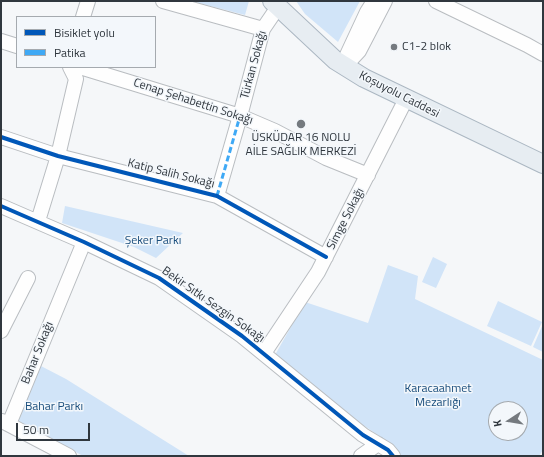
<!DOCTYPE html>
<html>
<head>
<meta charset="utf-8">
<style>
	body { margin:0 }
	#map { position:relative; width:544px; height:457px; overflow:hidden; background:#f5f7f9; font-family:"Titillium Web",sans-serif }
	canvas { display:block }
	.frame { position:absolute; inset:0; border:2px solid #30373e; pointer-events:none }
	.legend { position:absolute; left:16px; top:16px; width:140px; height:52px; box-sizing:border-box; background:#f3f7fb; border:1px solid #a5aaaf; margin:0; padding:5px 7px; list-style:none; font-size:12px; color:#30373e }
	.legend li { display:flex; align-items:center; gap:8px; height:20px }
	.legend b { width:20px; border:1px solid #a5aaaf }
	.north { position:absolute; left:488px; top:401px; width:40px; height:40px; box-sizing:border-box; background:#f3f7fb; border:1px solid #a5aaaf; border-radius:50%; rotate:258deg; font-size:11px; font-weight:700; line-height:16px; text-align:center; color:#30373e }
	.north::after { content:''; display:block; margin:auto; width:14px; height:18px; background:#757a7f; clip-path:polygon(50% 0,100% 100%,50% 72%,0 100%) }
	.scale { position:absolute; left:16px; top:423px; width:74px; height:18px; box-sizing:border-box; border:2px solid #30373e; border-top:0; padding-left:5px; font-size:12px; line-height:14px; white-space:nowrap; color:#30373e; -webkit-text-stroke:3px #f3f7fb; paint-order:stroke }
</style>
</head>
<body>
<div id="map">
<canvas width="544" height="457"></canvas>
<div class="frame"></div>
<ul class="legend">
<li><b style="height:5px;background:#0057b8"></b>Bisiklet yolu</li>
<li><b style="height:5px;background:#3fa9f5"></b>Patika</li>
</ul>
<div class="north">K</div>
<div class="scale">50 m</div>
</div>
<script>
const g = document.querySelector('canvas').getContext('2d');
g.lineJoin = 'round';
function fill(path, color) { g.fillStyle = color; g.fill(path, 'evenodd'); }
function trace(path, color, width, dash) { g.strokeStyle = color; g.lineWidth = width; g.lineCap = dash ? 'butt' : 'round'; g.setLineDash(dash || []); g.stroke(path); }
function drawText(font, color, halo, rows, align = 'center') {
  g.font = font + ' "Titillium Web",sans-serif'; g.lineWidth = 3; g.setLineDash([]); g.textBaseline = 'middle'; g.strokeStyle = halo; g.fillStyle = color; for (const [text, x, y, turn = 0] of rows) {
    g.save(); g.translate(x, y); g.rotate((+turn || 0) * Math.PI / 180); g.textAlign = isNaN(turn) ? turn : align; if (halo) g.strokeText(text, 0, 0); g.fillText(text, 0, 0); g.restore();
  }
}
fill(new Path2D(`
	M191,1H249L245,15Z
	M296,1H360L338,42L305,14Z
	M65,206L183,233L156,258L134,247L62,223Z
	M433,257L447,264L436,288L422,282Z
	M388,265L418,276L415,299L543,360V450L539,456H401L391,444L363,425L275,355L305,302L368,323ZM496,409H520V433H496Z
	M498,301L542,322L531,346L487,326Z
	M543,324V352L533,347Z
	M39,365L66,379L189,456H83L16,420Z`), '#d1e4f8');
const minor = new Path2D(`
	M163,1L263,29
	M436,1L527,45L543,54
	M83,17L88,1
	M1,41L17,46
	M346,62L347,55L367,12L374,1
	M345,66L359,51L385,1
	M80,67L240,116L275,131L326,158L368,175
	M1,137L58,156L217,196L326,257
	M217,196L240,116L263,29L278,7
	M1,206L84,242L159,278L242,336L363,435L388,450L393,456
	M38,221L58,156L76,79L70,67
	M1,331L28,278
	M264,353L318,272L406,99
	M2,421L69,456
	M9,424L84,242
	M361,456L378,444`);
const major = new Path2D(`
	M272,1L335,60L364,78L543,164`);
trace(minor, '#b9bdc1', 16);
trace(major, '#abb7c2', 20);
trace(minor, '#fefefe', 14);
trace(major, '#e7edf2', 18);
trace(new Path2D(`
	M217,196L240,116`), '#3fa9f5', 3, [6, 3]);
trace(new Path2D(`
	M1,137L58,156L217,196L326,257
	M1,206L84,242L159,278L242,336L363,435L388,450L393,456`), '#0057b8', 4);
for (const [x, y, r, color] of [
	[394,47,4,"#757a7f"],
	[301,124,5,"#757a7f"]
]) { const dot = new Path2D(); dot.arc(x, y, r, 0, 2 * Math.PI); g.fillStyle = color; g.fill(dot); trace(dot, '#f3f7fb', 1.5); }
drawText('12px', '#30373e', '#f3f7fb', [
	["C1-2 blok",402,47],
	["ÜSKÜDAR 16 NOLU",301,138,"center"],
	["AİLE SAĞLIK MERKEZİ",301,152,"center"]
], 'left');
drawText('12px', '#30373e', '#f3f7fb', [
	["Türkan Sokağı",254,65,-75],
	["Koşuyolu Caddesi",399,95,27],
	["Cenap Şehabettin Sokağı",193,102,18],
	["Katip Salih Sokağı",171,174,14],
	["Simge Sokağı",346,219,-63],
	["Bekir Sıtkı Sezgin Sokağı",213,305,35],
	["Bahar Sokağı",38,353,-68]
]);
drawText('12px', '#194d7c', '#f3f7fb', [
	["Şeker Parkı",153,241],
	["Karacaahmet",438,389],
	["Mezarlığı",438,403],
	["Bahar Parkı",54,407]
]);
</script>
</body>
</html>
